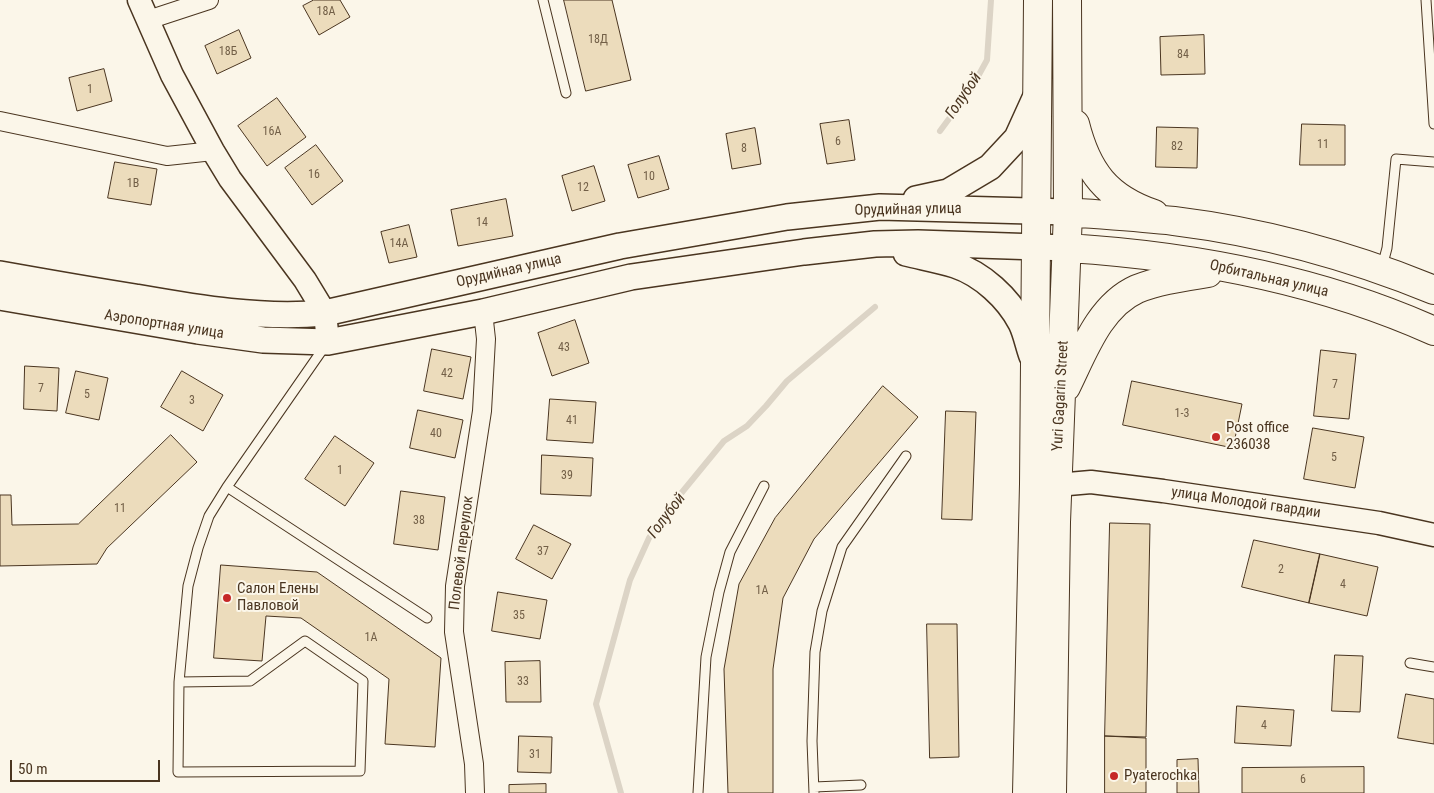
<!DOCTYPE html>
<html>
<head>
<meta charset="utf-8">
<style>
	body { margin:0 }
	#map { position:relative; width:1434px; height:793px; overflow:hidden; background:#fbf6e9; font-family:"Roboto Condensed",sans-serif }
	canvas { display:block }
	.scale { position:absolute; left:10px; top:760px; width:150px; height:22px; box-sizing:border-box; border:2px solid #4a3520; border-top:0; padding-left:6px; font-size:15px; line-height:18px; white-space:nowrap; color:#4a3520; -webkit-text-stroke:4px #fbf6e9; paint-order:stroke }
</style>
</head>
<body>
<div id="map">
<canvas width="1434" height="793"></canvas>
<div class="scale">50 m</div>
</div>
<script>
const g = document.querySelector('canvas').getContext('2d');
g.lineJoin = 'round';
function trace(path, color, width, dash) { g.strokeStyle = color; g.lineWidth = width; g.lineCap = dash ? 'butt' : 'round'; g.setLineDash(dash || []); g.stroke(path); }
function fill(path, color) { g.fillStyle = color; g.fill(path, 'evenodd'); }
function drawText(font, color, halo, rows, align = 'center') {
  g.font = font + ' "Roboto Condensed",sans-serif'; g.lineWidth = 4; g.setLineDash([]); g.textBaseline = 'middle'; g.strokeStyle = halo; g.fillStyle = color; for (const [text, x, y, turn = 0] of rows) {
    g.save(); g.translate(x, y); g.rotate((+turn || 0) * Math.PI / 180); g.textAlign = isNaN(turn) ? turn : align; if (halo) g.strokeText(text, 0, 0); g.fillText(text, 0, 0); g.restore();
  }
}
trace(new Path2D(`
	M940,131L971,89L987,60L991,0
	M621,793L596,704L630,580L649,538L674,502L724,441L747,426L766,406L787,381L875,307`), '#dcd4c6', 6);
const building = new Path2D(`
	M314,0H340L350,17L319,35L303,6Z
	M564,0H612L631,80L586,91Z
	M239,30L251,58L217,74L205,46Z
	M1204,35L1205,74L1161,75L1160,37Z
	M104,69L112,101L77,111L69,78Z
	M277,98L306,137L267,166L238,126Z
	M849,120L855,160L827,164L820,124Z
	M1302,124L1345,125V165H1300Z
	M1157,127L1198,128L1197,168L1156,167Z
	M755,128L761,164L732,169L726,134Z
	M316,145L343,181L312,205L285,168Z
	M659,156L669,189L638,198L628,165Z
	M115,162L157,169L151,205L108,198Z
	M594,166L605,201L572,211L562,176Z
	M506,199L513,236L458,246L451,210Z
	M409,225L417,257L389,263L381,232Z
	M575,320L589,363L552,376L538,333Z
	M432,349L471,357L463,399L424,391Z
	M1321,350L1356,354L1349,419L1314,416Z
	M25,366L59,368L57,411L24,409Z
	M76,371L108,378L99,420L66,413Z
	M182,371L223,395L203,431L161,407Z
	M1132,381L1242,404L1233,448L1123,425Z
	M883,386L918,417L814,539L783,598L773,669V793H728L724,669L739,584L775,518Z
	M550,399L596,402L593,443L547,440Z
	M418,410L463,420L455,458L410,448Z
	M946,411L976,412L972,520L942,519Z
	M1313,428L1364,437L1355,488L1304,479Z
	M171,435L197,462L107,548L97,564L0,566V495H11L12,525L78,524Z
	M335,436L374,463L345,506L305,479Z
	M542,455L593,458L591,496L541,494Z
	M401,491L445,497L438,550L394,544Z
	M1110,523L1150,524L1146,737L1105,736Z
	M534,525L571,544L552,579L516,559Z
	M1254,540L1320,554L1309,603L1242,587Z
	M1320,554L1378,567L1367,616L1309,603Z
	M221,565L317,572L441,658L435,747L385,744L389,679L301,618L266,616L262,661L214,658Z
	M498,592L547,600L540,639L492,631Z
	M927,624H957L959,757L930,758Z
	M1335,655L1363,656L1360,712L1332,711Z
	M540,661L541,702H506L505,662Z
	M1406,694L1434,699V744L1398,738Z
	M1237,706L1294,710L1291,746L1235,743Z
	M519,736L552,737L551,773L518,772Z
	M1105,736L1146,738V793H1105Z
	M1198,759L1199,793H1177V760Z
	M1364,767V793H1242V768Z
	M546,784V793H509V785Z`);
fill(building, '#ecdcbc');
trace(building, '#4a3520', 1);
const service = new Path2D(`
	M543,0L566,93
	M1426,0L1434,124
	M1382,267L1387,248L1396,159L1434,162
	M227,487L427,618
	M1410,663L1434,667
	M179,682L250,681L305,641L363,681L360,771L178,772L179,682L188,586L198,548L209,516L227,487L325,346
	M814,787L861,785
	M698,793L706,657L719,592L730,552L764,486
	M814,793L812,741L815,652L822,611L842,547L906,456`);
const minor = new Path2D(`
	M148,20L209,0
	M0,121L167,156L213,151
	M475,793L474,764L454,632L455,586L482,411L486,339L483,312`);
const tertiary = new Path2D(`
	M139,0L172,75L213,151L230,179L305,280L325,313L328,342
	M1057,485L1091,482L1163,491L1379,523L1434,535`);
const secondary = new Path2D(`
	M916,199L948,192L990,167L1017,138L1037,94
	M906,253C922,257 939,260 955,265C982,274 1008,298 1021,323C1026,333 1028,345 1032,356
	M0,274C45,282 90,290 135,297C198,308 260,319 325,313L620,246L787,217L880,207L1068,212
	M0,297L198,331L263,340L328,342L483,312L631,277L804,252L875,244L918,243L1068,248`);
const primary = new Path2D(`
	M1075,124C1087,172 1107,198 1154,214
	M1068,212C1104,215 1139,217 1174,221C1263,232 1351,256 1434,290
	M1068,248C1194,256 1318,279 1434,331
	M1066,387C1083,353 1099,306 1137,289C1160,280 1184,277 1208,273
	M1027,793L1034,484L1038,0
	M1052,793L1056,522L1068,212L1067,0`);
trace(service, '#4a3520', 11);
trace(minor, '#4a3520', 20);
trace(tertiary, '#4a3520', 25);
trace(secondary, '#4a3520', 28);
trace(primary, '#4a3520', 30);
trace(service, '#fbf6e9', 9);
trace(minor, '#fbf6e9', 18);
trace(tertiary, '#fbf6e9', 22);
trace(secondary, '#fbf6e9', 25);
trace(primary, '#fbf6e9', 28);
for (const [x, y, r, color] of [
	[1216,437,5,"#c62828"],
	[227,598,5,"#c62828"],
	[1114,776,5,"#c62828"]
]) { const dot = new Path2D(); dot.arc(x, y, r, 0, 2 * Math.PI); g.fillStyle = color; g.fill(dot); trace(dot, '#fbf6e9', 2); }
drawText('12px', '#725f47', null, [
	["18А",326,12],
	["18Д",598,40],
	["18Б",228,52],
	["84",1183,55],
	["1",90,90],
	["16А",272,132],
	["6",838,142],
	["11",1323,145],
	["82",1177,147],
	["8",744,149],
	["16",314,175],
	["10",649,177],
	["1В",133,184],
	["12",583,188],
	["14",482,223],
	["14А",399,244],
	["43",564,348],
	["42",447,374],
	["7",1335,385],
	["7",41,389],
	["5",87,395],
	["3",192,401],
	["1-3",1182,414],
	["41",572,421],
	["40",436,434],
	["5",1334,458],
	["1",340,471],
	["39",567,476],
	["11",120,509],
	["38",419,521],
	["37",543,552],
	["2",1281,570],
	["4",1343,585],
	["1А",762,591],
	["35",519,616],
	["1А",371,638],
	["33",523,682],
	["4",1264,726],
	["31",535,755],
	["6",1303,780]
]);
drawText('15px', '#4a3520', '#fbf6e9', [
	["Орудийная улица",908,210,-1],
	["Орудийная улица",509,271,-13],
	["Орбитальная улица",1269,279,13],
	["Аэропортная улица",164,325,9],
	["Yuri Gagarin Street",1061,396,-87],
	["улица Молодой гвардии",1246,503,8],
	["Полевой переулок",462,553,-83]
]);
drawText('15px', '#4a3520', '#fbf6e9', [
	["Post office",1226,428],
	["236038",1226,445],
	["Салон Елены",237,589],
	["Павловой",237,606],
	["Pyaterochka",1124,776]
], 'left');
drawText('italic 16px', '#4a3520', '#fbf6e9', [
	["Голубой",964,96,-56],
	["Голубой",667,516,-53]
]);
</script>
</body>
</html>
